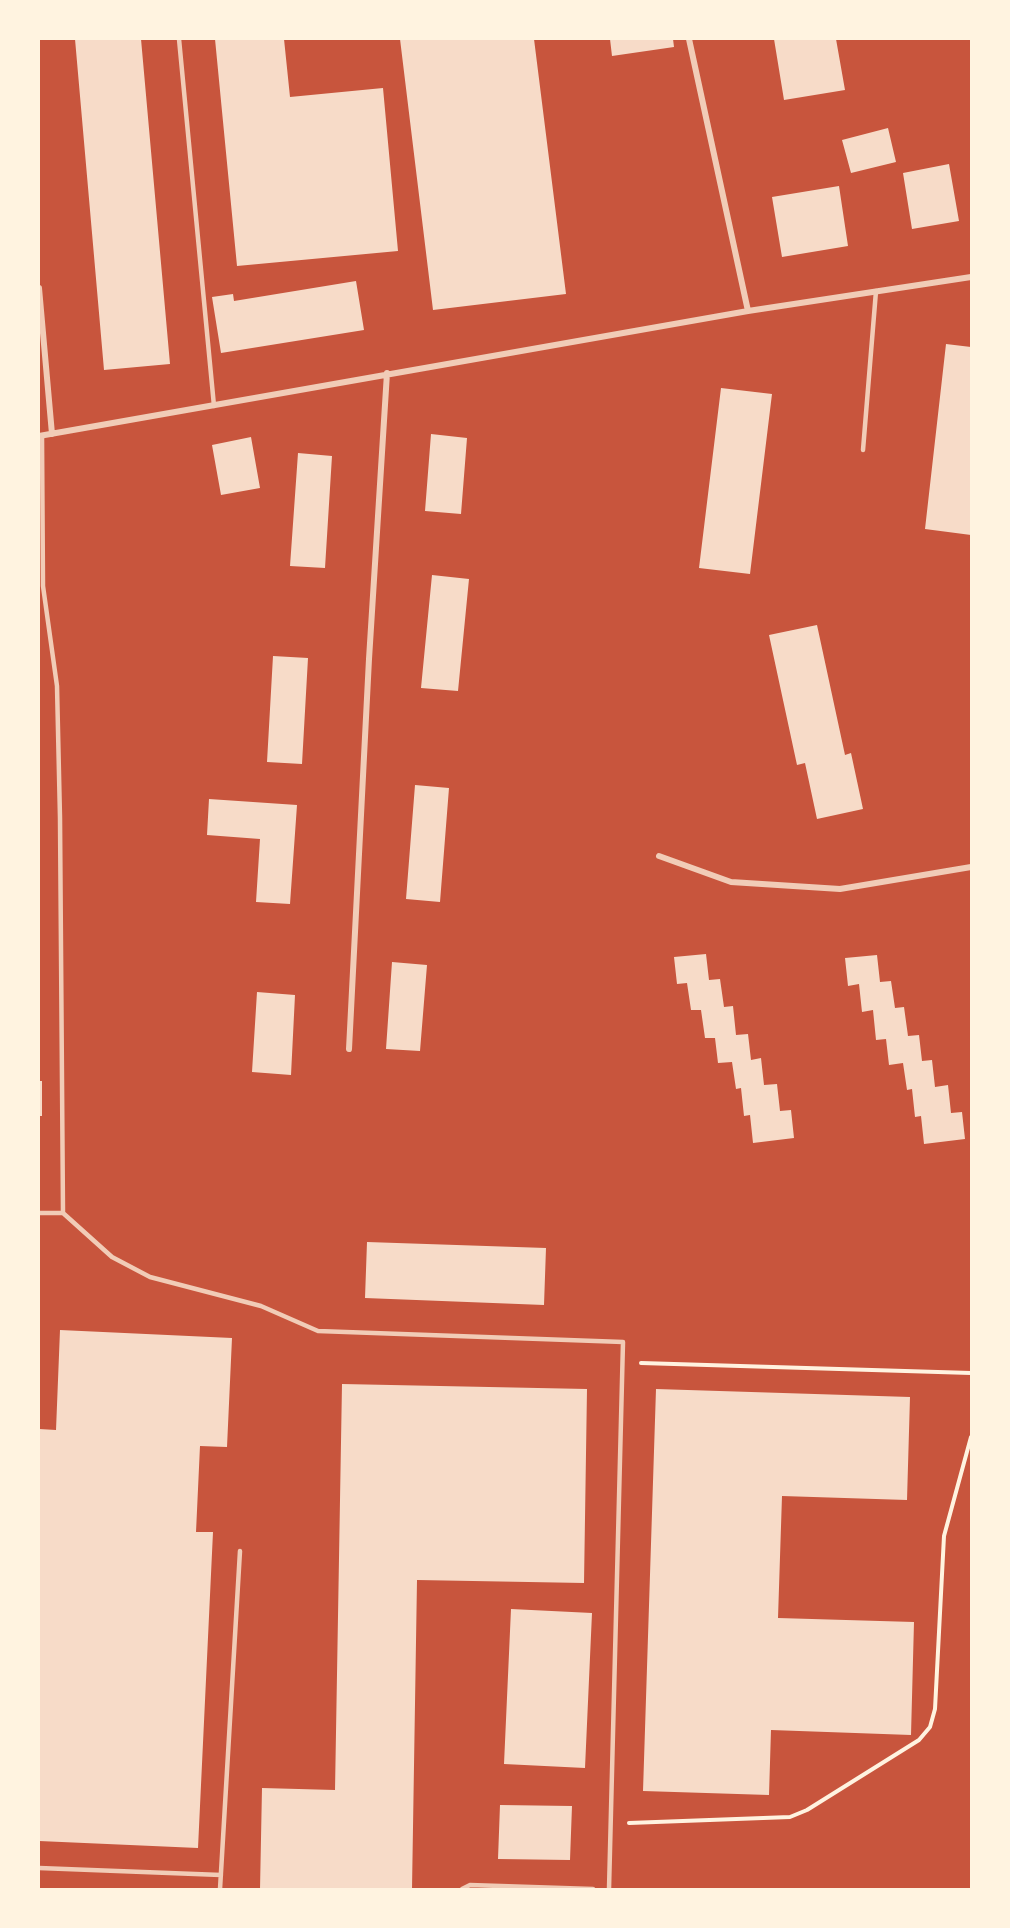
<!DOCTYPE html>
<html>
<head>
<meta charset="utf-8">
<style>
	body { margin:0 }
	#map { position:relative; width:1010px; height:1928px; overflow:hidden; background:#c8553d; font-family:Manrope,sans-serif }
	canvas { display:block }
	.frame { position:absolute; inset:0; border:40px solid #fff3e0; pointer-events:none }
</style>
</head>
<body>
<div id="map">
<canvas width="1010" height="1928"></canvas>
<div class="frame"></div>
</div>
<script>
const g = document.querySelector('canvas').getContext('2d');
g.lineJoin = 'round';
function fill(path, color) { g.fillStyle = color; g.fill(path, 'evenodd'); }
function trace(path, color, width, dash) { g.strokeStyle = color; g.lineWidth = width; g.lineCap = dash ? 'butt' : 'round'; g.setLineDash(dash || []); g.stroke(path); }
fill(new Path2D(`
	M75,39H141L170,364L104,370Z
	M215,39H284L290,97L383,88L398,251L237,266Z
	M400,39H534L566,294L433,310Z
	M610,39H673L674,47L612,56Z
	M774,39H836L845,90L784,100Z
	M888,128L896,162L851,173L842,140Z
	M949,164L959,221L912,229L903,173Z
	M839,186L848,246L782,257L772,197Z
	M356,281L364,330L221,353L212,297L233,294L234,301Z
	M946,344L971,347V535L925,529Z
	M721,388L772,394L750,574L699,568Z
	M431,434L467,438L461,514L425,511Z
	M251,437L260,488L221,495L212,445Z
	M298,453L332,456L325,568L290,566Z
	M432,575L469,579L458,691L421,688Z
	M817,625L845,755L851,753L863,809L817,819L805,763L797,765L769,635Z
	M273,656L308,658L302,764L267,762Z
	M415,785L449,788L440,902L406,899Z
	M209,799L297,805L290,904L256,902L260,839L207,835Z
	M706,954L709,980L720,979L724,1007L733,1006L736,1035L748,1034L751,1060L761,1058L764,1085L777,1084L780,1111L791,1110L794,1138L753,1143L750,1115L744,1116L741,1088L736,1089L732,1062L718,1063L715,1038H705L701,1010H691L687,983L677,984L674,957Z
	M877,955L880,982L891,981L895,1008L904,1007L908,1036L919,1035L922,1061L932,1060L935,1087L948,1085L951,1113L962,1112L965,1139L924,1144L921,1116L915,1117L912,1089L907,1090L903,1063L889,1065L886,1039L876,1040L873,1010L862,1012L859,984L848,986L845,958Z
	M392,962L427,965L420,1051L386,1049Z
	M257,992L295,995L291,1075L252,1072Z
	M39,1081H42V1116H39Z
	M367,1242L546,1248L544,1305L365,1298Z
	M60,1330L232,1338L227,1447L200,1446L196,1532H213L198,1848L39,1841V1429L56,1430Z
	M342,1384L587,1389L584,1583L417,1580L412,1889H260L262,1788L335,1790Z
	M656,1389L910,1397L907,1500L782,1496L778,1618L914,1622L911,1735L771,1730L769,1795L643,1791Z
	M511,1609L592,1613L585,1768L504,1764Z
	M500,1805L572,1806L570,1860L498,1859Z`), '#f7dbc8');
trace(new Path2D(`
	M641,1363L971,1373
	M629,1823L790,1817L807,1810L919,1740L930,1727L935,1709L944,1536L971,1437`), '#fff3e0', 4);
trace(new Path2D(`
	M179,39L214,406
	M42,436L43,586L57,686L60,818L63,1213
	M863,450L876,291
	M39,1213H63L112,1257L150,1277L261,1306L318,1331L623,1342L609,1889
	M39,1868L221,1875
	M220,1889L240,1551
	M462,1889L470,1885L593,1889`), '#f1ccb7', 4.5);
trace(new Path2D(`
	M689,39L748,311
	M39,288L52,434
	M39,436L748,311L971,277
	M659,856L731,882L840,889L971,867
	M349,1049L369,659L387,373`), '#f1ccb7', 6);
</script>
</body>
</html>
